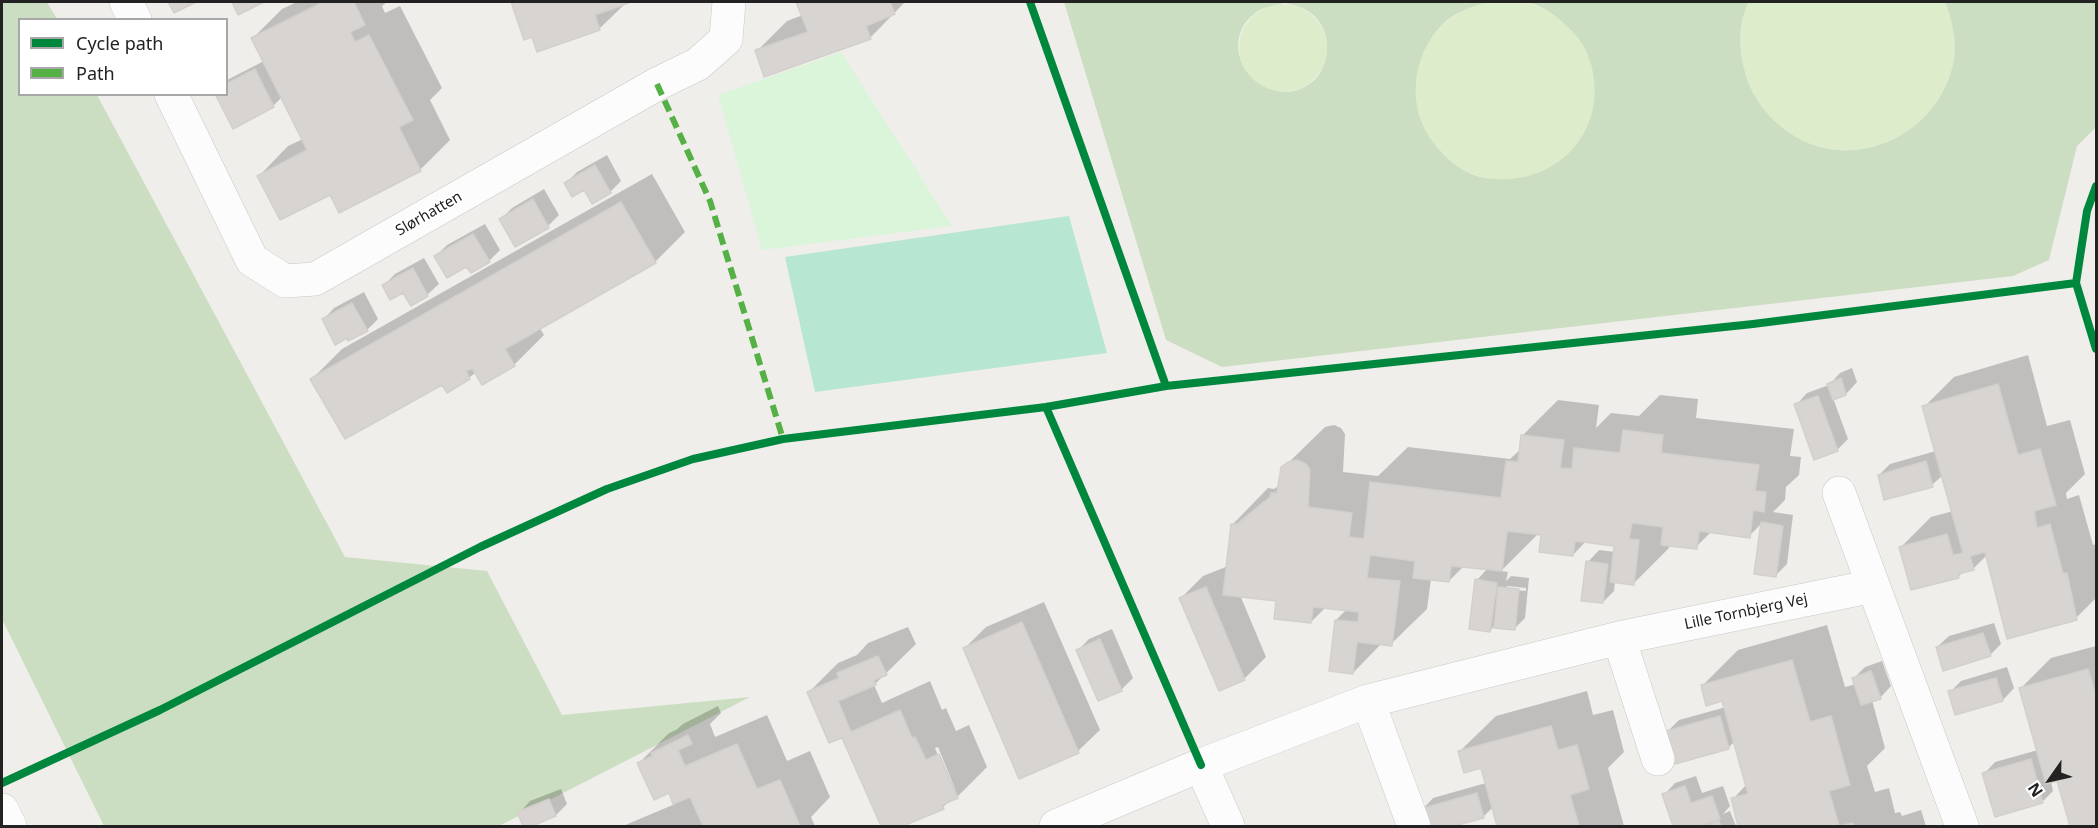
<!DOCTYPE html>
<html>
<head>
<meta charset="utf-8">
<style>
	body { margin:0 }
	#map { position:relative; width:2098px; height:828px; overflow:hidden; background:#f0eeeb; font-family:"Noto Sans",sans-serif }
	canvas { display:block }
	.frame { position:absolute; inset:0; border:3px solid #222; pointer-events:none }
	.legend { position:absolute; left:18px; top:18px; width:210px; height:78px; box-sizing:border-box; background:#fff; border:2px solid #a7a7a7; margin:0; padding:8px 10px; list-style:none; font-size:18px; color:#222 }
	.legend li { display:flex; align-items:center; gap:12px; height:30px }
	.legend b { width:30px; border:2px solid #a7a7a7 }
	.north { position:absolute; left:2020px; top:750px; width:60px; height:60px; -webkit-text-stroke:4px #fff; paint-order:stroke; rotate:236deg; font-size:16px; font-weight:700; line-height:24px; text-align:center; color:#222 }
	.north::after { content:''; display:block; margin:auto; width:21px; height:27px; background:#222; clip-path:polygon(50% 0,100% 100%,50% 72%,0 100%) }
</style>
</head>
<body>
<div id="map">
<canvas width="2098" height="828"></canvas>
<div class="frame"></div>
<ul class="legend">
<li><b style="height:8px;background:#00873e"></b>Cycle path</li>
<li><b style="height:8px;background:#55b145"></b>Path</li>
</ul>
<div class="north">N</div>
</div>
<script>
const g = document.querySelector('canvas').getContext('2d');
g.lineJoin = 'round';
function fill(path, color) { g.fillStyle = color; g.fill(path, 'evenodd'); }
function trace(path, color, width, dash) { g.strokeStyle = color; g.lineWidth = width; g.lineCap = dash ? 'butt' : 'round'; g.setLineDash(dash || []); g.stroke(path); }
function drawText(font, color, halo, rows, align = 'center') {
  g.font = font + ' "Noto Sans",sans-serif'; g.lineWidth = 4.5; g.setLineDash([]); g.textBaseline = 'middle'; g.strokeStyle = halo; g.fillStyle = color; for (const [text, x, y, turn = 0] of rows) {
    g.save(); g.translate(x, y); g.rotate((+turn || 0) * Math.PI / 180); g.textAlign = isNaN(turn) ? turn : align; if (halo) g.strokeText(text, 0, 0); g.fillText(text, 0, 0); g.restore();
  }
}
fill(new Path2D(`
	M1415 90a90 90 0 1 1 180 0a90 90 0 1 1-180 0Z
	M1749,2H1945C1952,20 1957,40 1954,59C1940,140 1842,180 1779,125C1762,110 1749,91 1744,68C1739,46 1738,22 1749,2Z
	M1239 48a44 44 0 1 1 88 0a44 44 0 1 1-88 0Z`), '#ddeccb');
fill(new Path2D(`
	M2,2H47L57,19L20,20V94L97,95L345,557L487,571L562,715L750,697L499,826H104L2,619Z
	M1064,2H1489C1472,6 1454,12 1441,26C1412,56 1406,108 1433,142C1442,154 1453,165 1467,172C1478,178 1494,180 1507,179C1560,177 1600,134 1594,80C1592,60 1584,42 1569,28C1557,16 1540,3 1523,2H1749C1738,22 1739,46 1744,68C1749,91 1762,110 1779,125C1842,180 1940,140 1954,59C1957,40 1952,20 1945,2H2096V127L2077,146L2049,260L2013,276L1222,367L1166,340ZM1285,3C1294,5 1303,7 1311,13C1330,28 1332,57 1318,76C1311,85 1298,92 1286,92C1241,91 1220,36 1258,11C1266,6 1276,5 1285,3Z`), '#cbdec1');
fill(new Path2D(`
	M841,52L952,226L762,250L718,95Z`), '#daf5da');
fill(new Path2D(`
	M1069,216L1107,353L815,392L785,257Z`), '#b7e6d2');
fill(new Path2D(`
	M297,2H387L382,6L385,13L400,6L442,88L430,100L450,140L420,170L330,193L259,176L288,146L303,139L282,97L273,106L226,94L227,80L264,61L252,39L282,9Z
	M512,2H627L600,28L538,50L533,35L525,38Z
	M798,2H905L870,38L757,51L787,21L803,15Z
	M607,155L621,181L610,192L584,188L566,183L577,172Z
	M652,174L685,232L655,262L540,328L544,335L514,365L476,372L469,378L442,383L312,379L342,349Z
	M544,189L559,215L548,226L516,245L501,219L512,208Z
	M485,224L500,250L489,261L467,265L436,256L447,245Z
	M424,258L439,284L427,295L384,285L395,274Z
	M364,292L378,319L367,330L323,320L334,308Z
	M2028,355L2047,426L2070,420L2085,474L2066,493L2067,499L2079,495L2093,545L2096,544V598L2076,618L1987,555L1973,569L1964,571L1958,577L1901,547L1931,517L1953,511L1943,475L1932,485L1879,475L1890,464L1936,451L1924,407L1954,377Z
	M1852,368L1857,382L1846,394L1833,398L1848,439L1837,450L1796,405L1807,393L1829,385L1840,373Z
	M1660,395L1698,399L1696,418L1794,429L1790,456L1801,457L1799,475L1786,487L1785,500L1773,512L1793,515L1787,564L1776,575L1762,523L1749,536L1712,531L1696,547L1670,544L1669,548L1633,584L1615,581L1614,591L1603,602L1588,562L1599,550L1615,552L1616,545L1586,541L1573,555L1543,534H1538L1501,571L1508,572L1506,581L1511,576L1529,578L1525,618L1514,629L1494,626L1490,631L1477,580L1488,568L1464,566L1449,581L1431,579L1427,609L1391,644L1382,643L1353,673L1336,620L1347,609L1326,607L1311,622L1278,599L1240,595L1266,657L1244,679L1181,598L1203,576L1228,566L1233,524L1268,488L1274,489L1280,485L1283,468L1325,427L1334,425L1341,428L1345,434L1343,472L1378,476L1408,447L1510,459L1521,449L1522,436L1558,400L1599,405L1596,428L1611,413L1639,416ZM1507,586L1526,588V591L1507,589Z
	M1044,602L1100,730L1078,751L964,649L986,627Z
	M1994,623L2001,644L1990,655L1937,647L1949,636Z
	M1827,625L1845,687L1856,684L1854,678L1865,667L1882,661L1891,686L1880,698L1872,700L1885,748L1867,766L1875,792L1889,788L1895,813L1900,812L1902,816L1921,810L1926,826H1740L1733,799L1747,784L1735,741L1728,748L1668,731L1679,720L1726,707L1723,699L1702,686L1738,650Z
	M908,627L916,644L874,685L882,703L930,681L942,710L946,708L956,731L969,725L987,767L957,797L951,800L943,807L899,826H883L842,736L808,693L838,663L857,655L868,643ZM938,747L955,789H952L935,748Z
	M1112,629L1133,678L1122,689L1099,699L1078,650L1089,639Z
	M2096,646V826H2071L2058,779L2051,781L2053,791L2042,802L1984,774L1995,762L2038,750L2021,688L2051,658Z
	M2007,667L2014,688L2003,700L1950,692L1961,681Z
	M1587,691L1593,715L1613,710L1624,752L1608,768L1624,826H1498L1493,807L1483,817L1448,826H1426L1422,810L1433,798L1486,783L1482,766L1460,751L1496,716Z
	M718,706L721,713L710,724L715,737L767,715L787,761L810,751L830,797L811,817L815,826H623L675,804L670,791L639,763L669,733L676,730L683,724Z
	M1696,776L1702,793L1723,786L1730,806L1723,814L1730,811L1736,826H1675L1664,795L1675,783Z
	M561,789L567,804L556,815L525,826L519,813L530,801Z`), '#0003');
const building = new Path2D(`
	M168,2H196L174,13Z
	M232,2H264L238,15Z
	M323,2H354L365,25L350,32L355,42L369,35L413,120L399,127L421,171L339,213L330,195L280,220L257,176L307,150L251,38Z
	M511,2H631L595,15L600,30L537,52L532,37L524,40Z
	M796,2H890L895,14L866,26L871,39L764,77L755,50L808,32Z
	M255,69L274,107L233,129L215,94H226V84Z
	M595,165L611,193L592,204L584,190L572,197L564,183Z
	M533,199L549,228L515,247L499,219Z
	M621,202L656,263L505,349L515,366L482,385L472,368L466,371L470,379L447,393L442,385L345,439L310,379Z
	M473,234L490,262L471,273L466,267L447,278L434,256Z
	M413,268L428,296L411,306L403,293L390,300L382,285Z
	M352,303L368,331L348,341L347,338L335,345L322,319Z
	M1841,378L1846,395L1833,400L1827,384Z
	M1998,384L2018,455L2040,449L2056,505L2034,511L2037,528L2050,524L2063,574L2067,573L2077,620L2007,639L1985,552L1970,556L1974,570L1958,574L1959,578L1911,590L1899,547L1947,534L1953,555L1963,553L1922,406Z
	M1818,396L1838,451L1814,460L1794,404Z
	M1623,430L1663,435L1661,453L1759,465L1755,491L1766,492L1764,512L1753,510L1750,538L1699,531L1697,549L1678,547L1661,545L1663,527L1632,523L1629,539L1639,540L1634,585L1610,582L1614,546L1575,541L1573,556L1539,552L1541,535L1507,531L1502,571L1451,566L1449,582L1413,578L1415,561L1370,555L1367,578L1400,581L1392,646L1357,642L1353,674L1329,671L1335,620L1358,622L1359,612L1313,607L1311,623L1274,619L1276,601L1223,595L1231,524H1237L1270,497L1271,493H1277L1281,467L1288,462L1297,460L1306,464L1310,470L1308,507L1352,513L1349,537L1364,539L1370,482L1501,498L1506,461L1518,462L1521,435L1564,440L1560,468L1572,469L1574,448L1620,453Z
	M1926,461L1933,487L1884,500L1878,475Z
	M1761,522L1783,526L1776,577L1754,574Z
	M1586,561L1608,564L1603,603L1581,601Z
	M1475,579L1497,583L1490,632L1469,629Z
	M1206,587L1245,680L1219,691L1179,598Z
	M1498,587L1519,589L1515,630L1494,628Z
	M1022,622L1079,753L1019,779L963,648Z
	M1983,633L1991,656L1943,671L1936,647Z
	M1100,639L1122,691L1098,701L1076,650Z
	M878,656L887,675L874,680L876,685L838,701L851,732L900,710L912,738L915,737L926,760L939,754L958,798L942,805L944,809L903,826H881L842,738L829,743L807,692L839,678L837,673Z
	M1792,660L1810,722L1831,716L1850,785L1829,791L1839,826L1853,823L1854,826H1738L1731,798L1748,794L1722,701L1706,706L1701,685Z
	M2088,669L2095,692H2096V826H2070L2057,781L2046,784L2019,688Z
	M1871,671L1881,699L1861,705L1852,678Z
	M1996,678L2003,701L1955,715L1948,691Z
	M1720,716L1729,749L1675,764L1666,731Z
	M1551,726L1558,750L1577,745L1589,789L1570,795L1579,826H1497L1481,768L1464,773L1458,751Z
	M688,735L692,744L678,750L685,766L737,744L757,789L780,780L800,826H703L690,797L673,804L669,793L654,800L637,763L653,756L651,753Z
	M2031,759L2043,803L1995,817L1982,773Z
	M1685,786L1691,803L1712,796L1720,819L1699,826H1673L1662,794Z
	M1477,793L1484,818L1454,826H1425L1420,809Z
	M549,799L556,816L532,826H523L517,812Z
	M1719,821L1721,826H1705Z`);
fill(building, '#d7d4d2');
trace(building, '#d3d0cc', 1.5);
const minor = new Path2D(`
	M126,2L135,20
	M171,94L252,260L285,281L315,279L657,84L698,64L726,39L729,2
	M1839,493L1962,826
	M1619,638L1658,759
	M1368,701L1414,826
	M1201,765L1228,826
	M1056,826L1201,765L1368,701L1619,638L1873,586`);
const tertiary = new Path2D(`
	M2,810L10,826`);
trace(minor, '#c9c8c7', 34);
trace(tertiary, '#c9c8c7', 34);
trace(minor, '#fdfcfc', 33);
trace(tertiary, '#fdfcfc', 33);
trace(new Path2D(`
	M657,84L710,201L783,439`), '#55b145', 6, [12, 6]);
trace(new Path2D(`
	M1030,2L1166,386
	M2096,186L2087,211L2076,283L2096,349
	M1046,407L1201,765
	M2,783L160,710L480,547L607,489L693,459L783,439L1046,407L1166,386L1753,324L2076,283`), '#00873e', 8);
drawText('15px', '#222', '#fff', [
	["Slørhatten",429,214,-30],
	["Lille Tornbjerg Vej",1746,612,-12]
]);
</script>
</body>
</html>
